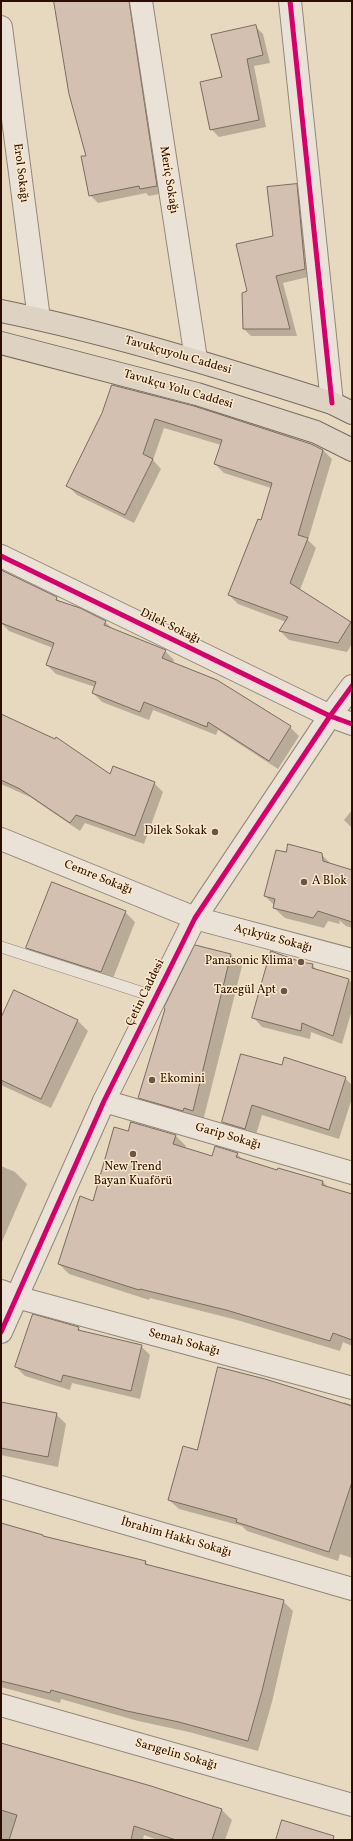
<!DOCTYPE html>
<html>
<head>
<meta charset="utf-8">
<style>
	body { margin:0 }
	#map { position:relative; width:353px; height:1841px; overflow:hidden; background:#e7d8c0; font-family:Vollkorn,serif }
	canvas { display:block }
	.frame { position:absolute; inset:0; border:2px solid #2b0d01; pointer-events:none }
</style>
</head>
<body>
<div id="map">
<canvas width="353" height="1841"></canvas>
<div class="frame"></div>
</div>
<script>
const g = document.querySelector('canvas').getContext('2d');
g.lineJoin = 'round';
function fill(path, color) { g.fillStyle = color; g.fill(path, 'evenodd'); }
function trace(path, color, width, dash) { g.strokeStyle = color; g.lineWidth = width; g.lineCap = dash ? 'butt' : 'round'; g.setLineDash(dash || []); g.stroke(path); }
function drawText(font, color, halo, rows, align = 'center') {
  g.font = font + ' Vollkorn,serif'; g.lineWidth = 3; g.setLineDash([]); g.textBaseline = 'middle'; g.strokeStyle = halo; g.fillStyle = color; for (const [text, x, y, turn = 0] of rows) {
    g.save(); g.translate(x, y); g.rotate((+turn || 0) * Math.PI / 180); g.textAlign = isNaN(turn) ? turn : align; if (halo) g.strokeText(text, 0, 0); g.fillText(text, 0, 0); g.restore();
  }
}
fill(new Path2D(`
	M55,1H139L164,193L149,196L146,193L98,203L90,195L87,156Z
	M255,26L263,34L270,63L254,66L266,127L219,137L211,129L223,78Z
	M296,185L304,192L312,276L283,283L297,336H251L244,329L248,292Z
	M113,386L323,450L332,459L308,540L316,548L300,590L352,624V644L347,652L289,640L280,631L286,622L238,604L229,595L261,522L271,488L224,473L215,464L221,445L164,428L153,460L161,469L134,523L77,495L68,486L103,414Z
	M1,571L56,598L61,603L105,622L113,629L165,651L174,660L173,663L290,727L299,736L278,769L218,730L216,735L153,710L149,720L102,702L93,693L95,687L56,674L47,665L53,648L9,631L1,623Z
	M1,715L110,775L154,783L163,792L144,844L85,823L80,831L30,797L1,784Z
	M352,810V828L344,820Z
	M287,854H321L331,864L352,879V928L346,926L339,920L340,924L328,921L324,928L285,918L274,908L275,906L265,896Z
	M125,912L135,922L112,981L37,958L27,948Z
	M231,955L242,966L203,1121L150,1109L139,1098Z
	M301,963L312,965L318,971L349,980L352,983V1010L342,1044L311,1032L310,1039L262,1027L253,1017Z
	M14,991L78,1021L88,1031L51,1108L1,1085V1020Z
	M282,1067L345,1078L352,1085V1098L339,1139L262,1115L255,1138L233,1132L223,1122Z
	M129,1132L176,1136L186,1146L185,1149L212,1157L237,1154L244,1161L278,1171L323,1182L329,1188L352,1195V1346L343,1342L340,1351L237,1320L150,1298L149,1300L69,1274L59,1264L93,1202Z
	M1,1166L15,1172L27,1184L1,1244Z
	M78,1328L82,1332L141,1346L150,1355L140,1399L72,1383L70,1390L25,1376L16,1367Z
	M344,1402L352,1405V1558L340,1554L338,1561L247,1531L242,1526L179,1509L169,1500L198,1451L343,1404Z
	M1,1403L56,1414L66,1424L58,1467L1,1455Z
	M1,1524L43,1536L45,1538L145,1562L149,1566L283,1601L293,1611L272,1702L258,1751L189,1732L138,1721L61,1699L60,1703L1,1687Z
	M1,1745L151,1787L222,1810L232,1820L225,1840H158L144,1835L143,1840H1Z`), '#0003');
const building = new Path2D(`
	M54,1H129L157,186L140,189L139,186L89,196L81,156H86L69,94Z
	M256,25L263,55L247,59L259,120L210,130L200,82L222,77L211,35Z
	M297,184L305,269L276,276L290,329H243L242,293L247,291L236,244L273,236L267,187Z
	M112,385L194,406L311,444L323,450L298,535L308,538L290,583L351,622L338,643L279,631L288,617L228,595L258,519L261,520L272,483L214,464L222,440L155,419L143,454L153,459L125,515L66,486L102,413Z
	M1,570L57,597L56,600L80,608L106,621L104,625L166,650L162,658L217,680L291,726L269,761L208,722L207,727L144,702L140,712L92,693L96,682L46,665L54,643L1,623Z
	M1,714L55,739L56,737L110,774L113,766L155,782L135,836L76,815L70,823L20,789L1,780Z
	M288,844L322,853L323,861L352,870V922L318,911L313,918L273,908L275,899L264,896L276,850L286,852Z
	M52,882L126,911L101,972L26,948Z
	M195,945L231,954L193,1111L184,1108L183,1111L138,1098L165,1009L164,1008Z
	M271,951L301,962L313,964L312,968L349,979L333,1036L302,1023L301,1031L252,1018Z
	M14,990L78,1020L41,1099L1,1080V1018Z
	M241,1054L282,1065L284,1057L346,1077L329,1130L252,1105L245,1129L222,1122Z
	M131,1122L176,1135L173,1144L212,1156L215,1146L238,1153L236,1157L277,1170L278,1168L323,1181L322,1185L352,1194V1340L333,1333L330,1341L226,1310L140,1289L139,1290L58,1264L80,1196L93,1201L114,1127L128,1131Z
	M33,1314L79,1327L78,1330L142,1345L131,1391L63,1375L61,1382L15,1367Z
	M218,1367L265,1379L352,1406V1482L329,1552L236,1522L237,1519L168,1500L183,1446L197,1450Z
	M1,1402L57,1413L48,1457L1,1448Z
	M1,1523L43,1535V1536L146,1561L145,1564L284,1600L262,1691L248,1741L179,1722L127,1711L51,1690L50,1693L1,1681Z
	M1,1743L151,1786L222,1809L212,1840H176L134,1826L131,1840H9L17,1815L1,1810Z
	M282,1820L334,1836L333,1840H276Z`);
fill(building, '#d3c0b0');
trace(building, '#786c5f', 1);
const service = new Path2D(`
	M1,947L156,997`);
const minor = new Path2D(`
	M141,1L196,359
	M290,1L332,403
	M1,27L39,319
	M1,556L330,716L352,724
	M1,839L195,918L352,960
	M104,1101L352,1173
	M1,1291L16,1297L352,1388
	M1,1487L352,1589
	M1,1705L352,1805`);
const tertiary = new Path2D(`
	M1,1332L104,1101L195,918L330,716L352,686`);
const primary = new Path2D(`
	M1,311C113,334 223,368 332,403L352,413
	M1,343L197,394L316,432L352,450`);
trace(service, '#938677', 12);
trace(minor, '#938677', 24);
trace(tertiary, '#938677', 24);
trace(primary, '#786c5f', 24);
trace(service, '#eae2d6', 11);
trace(minor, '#eae2d6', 22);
trace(tertiary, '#eae2d6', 22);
trace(primary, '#ded3c2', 22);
trace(new Path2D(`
	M290,1L332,403
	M1,556L330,716L352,724
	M1,1332L104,1101L195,918L330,716L352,686`), '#d6006c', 5);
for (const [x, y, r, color] of [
	[215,832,4,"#6d5444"],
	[304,882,4,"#6d5444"],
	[301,962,4,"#6d5444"],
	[284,991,4,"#6d5444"],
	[152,1080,4,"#6d5444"],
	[133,1154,4,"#6d5444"]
]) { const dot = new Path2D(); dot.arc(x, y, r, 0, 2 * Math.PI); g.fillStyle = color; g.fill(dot); trace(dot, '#fae8cb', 1.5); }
drawText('12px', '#2b0d01', '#fae8cb', [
	["Erol Sokağı",20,173,83],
	["Meriç Sokağı",168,180,81],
	["Tavukçuyolu Caddesi",178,356,16],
	["Tavukçu Yolu Caddesi",178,390,16],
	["Dilek Sokağı",170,627,26],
	["Cemre Sokağı",98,878,22],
	["Açıkyüz Sokağı",273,939,15],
	["Çetin Caddesi",146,993,-64],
	["Garip Sokağı",228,1137,16],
	["Semah Sokağı",184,1343,15],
	["İbrahim Hakkı Sokağı",176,1538,16],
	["Sarıgelin Sokağı",176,1755,16]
]);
drawText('12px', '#2b0d01', '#fae8cb', [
	["Dilek Sokak",207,832],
	["A Blok",312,882,"left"],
	["Panasonic Klima",293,962],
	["Tazegül Apt",276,991],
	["Ekomini",160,1080,"left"],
	["New Trend",133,1168,"center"],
	["Bayan Kuaförü",133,1182,"center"]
], 'right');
</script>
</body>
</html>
